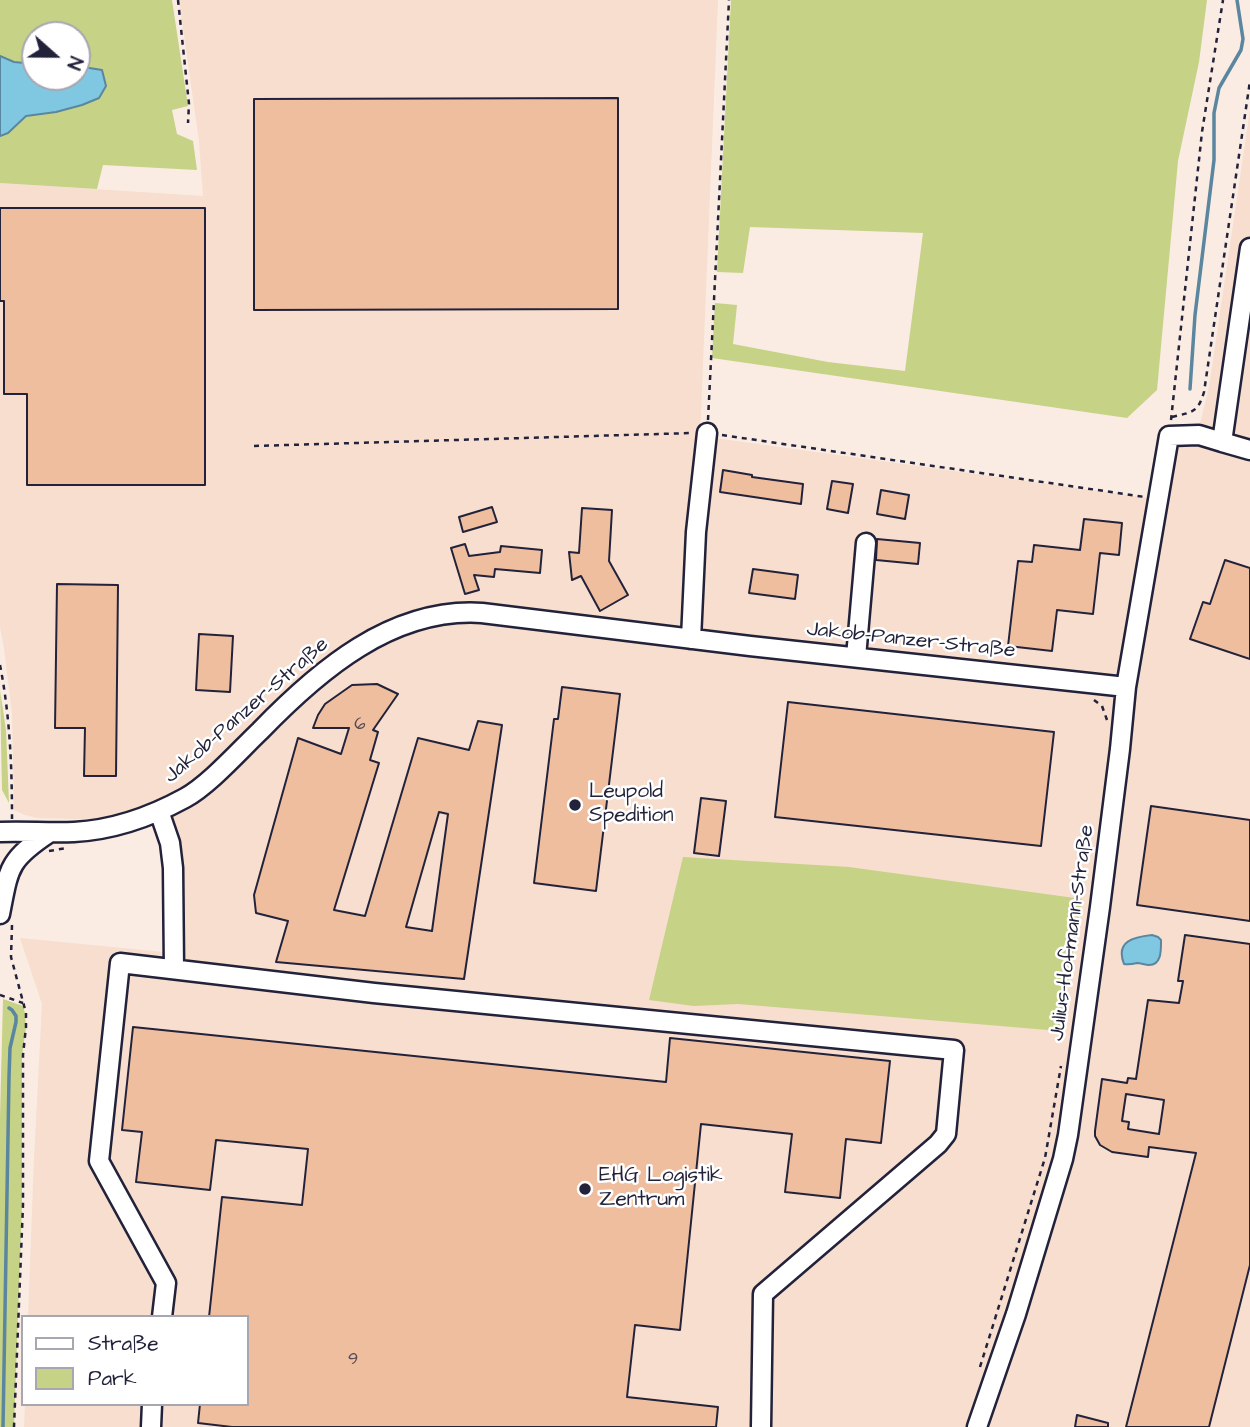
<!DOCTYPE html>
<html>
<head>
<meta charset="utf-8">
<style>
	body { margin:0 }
	#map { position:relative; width:1250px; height:1427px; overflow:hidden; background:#faece2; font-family:"Architects Daughter",sans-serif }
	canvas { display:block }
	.legend { position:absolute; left:21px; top:1315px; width:228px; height:91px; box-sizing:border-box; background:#fff; border:2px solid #a7a7b1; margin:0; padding:9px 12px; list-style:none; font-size:21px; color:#22223b }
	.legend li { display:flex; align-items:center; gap:14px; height:35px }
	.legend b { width:35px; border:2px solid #a7a7b1 }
	.north { position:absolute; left:21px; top:21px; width:70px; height:70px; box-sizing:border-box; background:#fff; border:2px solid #a7a7b1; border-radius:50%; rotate:111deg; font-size:19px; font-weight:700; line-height:28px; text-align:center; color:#22223b }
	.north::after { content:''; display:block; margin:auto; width:24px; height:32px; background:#22223b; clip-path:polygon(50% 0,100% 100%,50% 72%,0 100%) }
</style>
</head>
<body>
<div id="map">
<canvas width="1250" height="1427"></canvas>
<ul class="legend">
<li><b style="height:9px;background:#fff"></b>Straße</li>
<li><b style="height:19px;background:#c6d286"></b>Park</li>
</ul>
<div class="north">N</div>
</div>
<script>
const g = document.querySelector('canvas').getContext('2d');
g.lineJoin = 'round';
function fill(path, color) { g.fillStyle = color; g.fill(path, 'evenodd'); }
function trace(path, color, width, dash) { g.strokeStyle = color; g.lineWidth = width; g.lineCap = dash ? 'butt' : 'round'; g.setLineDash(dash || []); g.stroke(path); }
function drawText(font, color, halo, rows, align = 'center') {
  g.font = font + ' "Architects Daughter",sans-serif'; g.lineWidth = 5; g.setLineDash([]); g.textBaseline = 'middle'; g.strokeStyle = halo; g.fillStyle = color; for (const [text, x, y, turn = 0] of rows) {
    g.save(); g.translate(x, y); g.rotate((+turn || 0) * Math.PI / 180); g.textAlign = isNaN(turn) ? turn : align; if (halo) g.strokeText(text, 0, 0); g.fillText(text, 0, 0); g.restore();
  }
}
fill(new Path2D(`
	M179,0H718L700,436L1157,499L1169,436L1195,444L1209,387L1250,110V1427H24L25,1404H247V1317H28L34,1159L42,1004L20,938L174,953L160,809L138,818L75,819L38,818L25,815L14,810L12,714L4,648L0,627V183L203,196L199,141Z`), '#f7dece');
fill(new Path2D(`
	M0,0H172L188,106L172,110L177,134L193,141L197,170L103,165L97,189L0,183ZM35,35H77V77H35Z
	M731,0H1207L1199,62L1178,161L1157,390L1127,418L712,358L715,303L737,305L733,344L828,362L905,371L923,233L750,227L743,273L717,272Z
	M0,690L6,730L9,803L2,790Z
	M683,857L849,867L1082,899L1060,1031L738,1004L694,1006L649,1000Z
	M3,999L23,1006L25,1013L26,1028L22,1055V1205L14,1427H0V1117Z`), '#c6d286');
const water = new Path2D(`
	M0,56L14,62L35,64V77H77V66L102,70L106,86L99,98L82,105L56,112L26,116L8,133L0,136Z
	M1152,935L1158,937L1161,940C1161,949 1162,965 1149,965C1145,965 1141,963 1137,963C1133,964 1129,965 1124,964C1115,941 1134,937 1152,935Z`);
fill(water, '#80c8e1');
trace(water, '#5a869f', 2);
trace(new Path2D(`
	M1190,389L1195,315L1214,160V113L1219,88L1241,50L1243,39L1237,0
	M3,1427L9,1077L10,1048L16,1022V1016L12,1010L9,1008`), '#5a869f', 3.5);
const building = new Path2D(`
	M618,98V309L254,310V99Z
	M0,208H205V485H27V394H4V301H0Z
	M723,470L752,475V477L803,484L801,504L720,492Z
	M832,481L853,484L848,513L827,509Z
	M881,490L909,495L905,519L877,514Z
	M492,507L497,522L463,532L459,517Z
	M582,508L612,510L609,561L628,595L600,611L581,576L572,580L569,552L579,553Z
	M1084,519L1122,523L1119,555L1100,553L1093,614L1057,610L1052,651L1008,646L1018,561L1032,562L1034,545L1080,550Z
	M877,539L920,543L918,564L876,560Z
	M465,544L469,556L500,552L501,546L542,550L540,573L495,569L494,577L474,575L479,590L465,594L451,548Z
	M1225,560L1250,568V659L1190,639L1203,602L1210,604Z
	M753,569L798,575L795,599L749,593Z
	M57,584L118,585L116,776H84L85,728H55Z
	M199,634L233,636L230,692L196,690Z
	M377,684L398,694L373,730L378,732L370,760L379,763L334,910L365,916L418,738L469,750L478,721L502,725L464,979L276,962L288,921L256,913L254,895L298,738L341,754L349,728H313L318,715L325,704L352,685ZM439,812L448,814L432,931L406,927Z
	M562,687L620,694L596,891L534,883L554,719H558Z
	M788,702L1054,732L1041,846L775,817Z
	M701,798L726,801L719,856L694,853Z
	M1151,806L1250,820V921L1137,905Z
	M1185,935L1250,944V1265L1209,1427H1126L1196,1153L1149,1147L1148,1157L1112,1152L1100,1145L1095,1136V1131L1102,1079L1127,1083L1128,1078L1136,1079L1148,1000L1179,1003L1183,981H1178ZM1126,1094L1164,1100L1159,1134L1128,1129L1129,1122L1122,1121Z
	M133,1027L666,1082L670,1038L890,1061L881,1143L846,1139L840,1198L785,1192L792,1134L701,1124L680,1330L635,1325L627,1397L718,1407L716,1427H232L198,1423L200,1404H247V1317H209L222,1197L302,1205L308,1149L216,1140L210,1190L136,1182L142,1132L122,1130Z
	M1077,1415L1108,1423V1427H1075Z`);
fill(building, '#efbe9f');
trace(building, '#22223b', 2);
const minor = new Path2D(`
	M1222,442L1250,450
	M691,639L696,532L707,433
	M856,657L866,543
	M159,811L170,843L173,868L174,969
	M0,832C25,831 49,833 74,832C112,830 152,816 185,798C209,785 240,750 260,731C318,671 392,607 482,613L750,646L1126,687
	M0,914C9,868 8,860 49,833
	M162,1317L166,1283L99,1161L120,963L374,993L954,1050L946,1134L938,1144L763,1294L761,1427
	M151,1427L152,1404
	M977,1427L1016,1314L1063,1159L1068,1135L1100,907L1120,749L1126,687L1169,436L1199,435L1222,442L1250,248`);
trace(minor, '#22223b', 23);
trace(new Path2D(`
	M178,0L189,104L188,123
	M1172,417C1192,412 1198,413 1204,392L1250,81
	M708,420L729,0
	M1171,420L1202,132L1223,0
	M722,435L1145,497
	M254,446L692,433
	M0,665C10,716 12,767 12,819
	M1094,700L1102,706L1107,720
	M49,851L67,848
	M12,925L11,957L26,1013V1027L23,1055V1205L14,1427
	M0,995L23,1003
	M980,1367L1045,1158L1061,1066`), '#22223b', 2.5, [5, 5]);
trace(minor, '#fff', 18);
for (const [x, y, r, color] of [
	[575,805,7,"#22223b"],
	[585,1189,7,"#22223b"]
]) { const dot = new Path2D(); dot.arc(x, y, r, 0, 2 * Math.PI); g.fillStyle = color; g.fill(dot); trace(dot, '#fff', 2.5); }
drawText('18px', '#554954', null, [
	["6",360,725],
	["9",353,1360]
]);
drawText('21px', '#22223b', '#fff', [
	["Jakob-Panzer-Straße",911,641,6],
	["Jakob-Panzer-Straße",247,711,-41],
	["Julius-Hofmann-Straße",1073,933,-82]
]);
drawText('21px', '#22223b', '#fff', [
	["Leupold",589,793],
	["Spedition",589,817],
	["EHG Logistik",599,1177],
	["Zentrum",599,1201]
], 'left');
</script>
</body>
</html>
